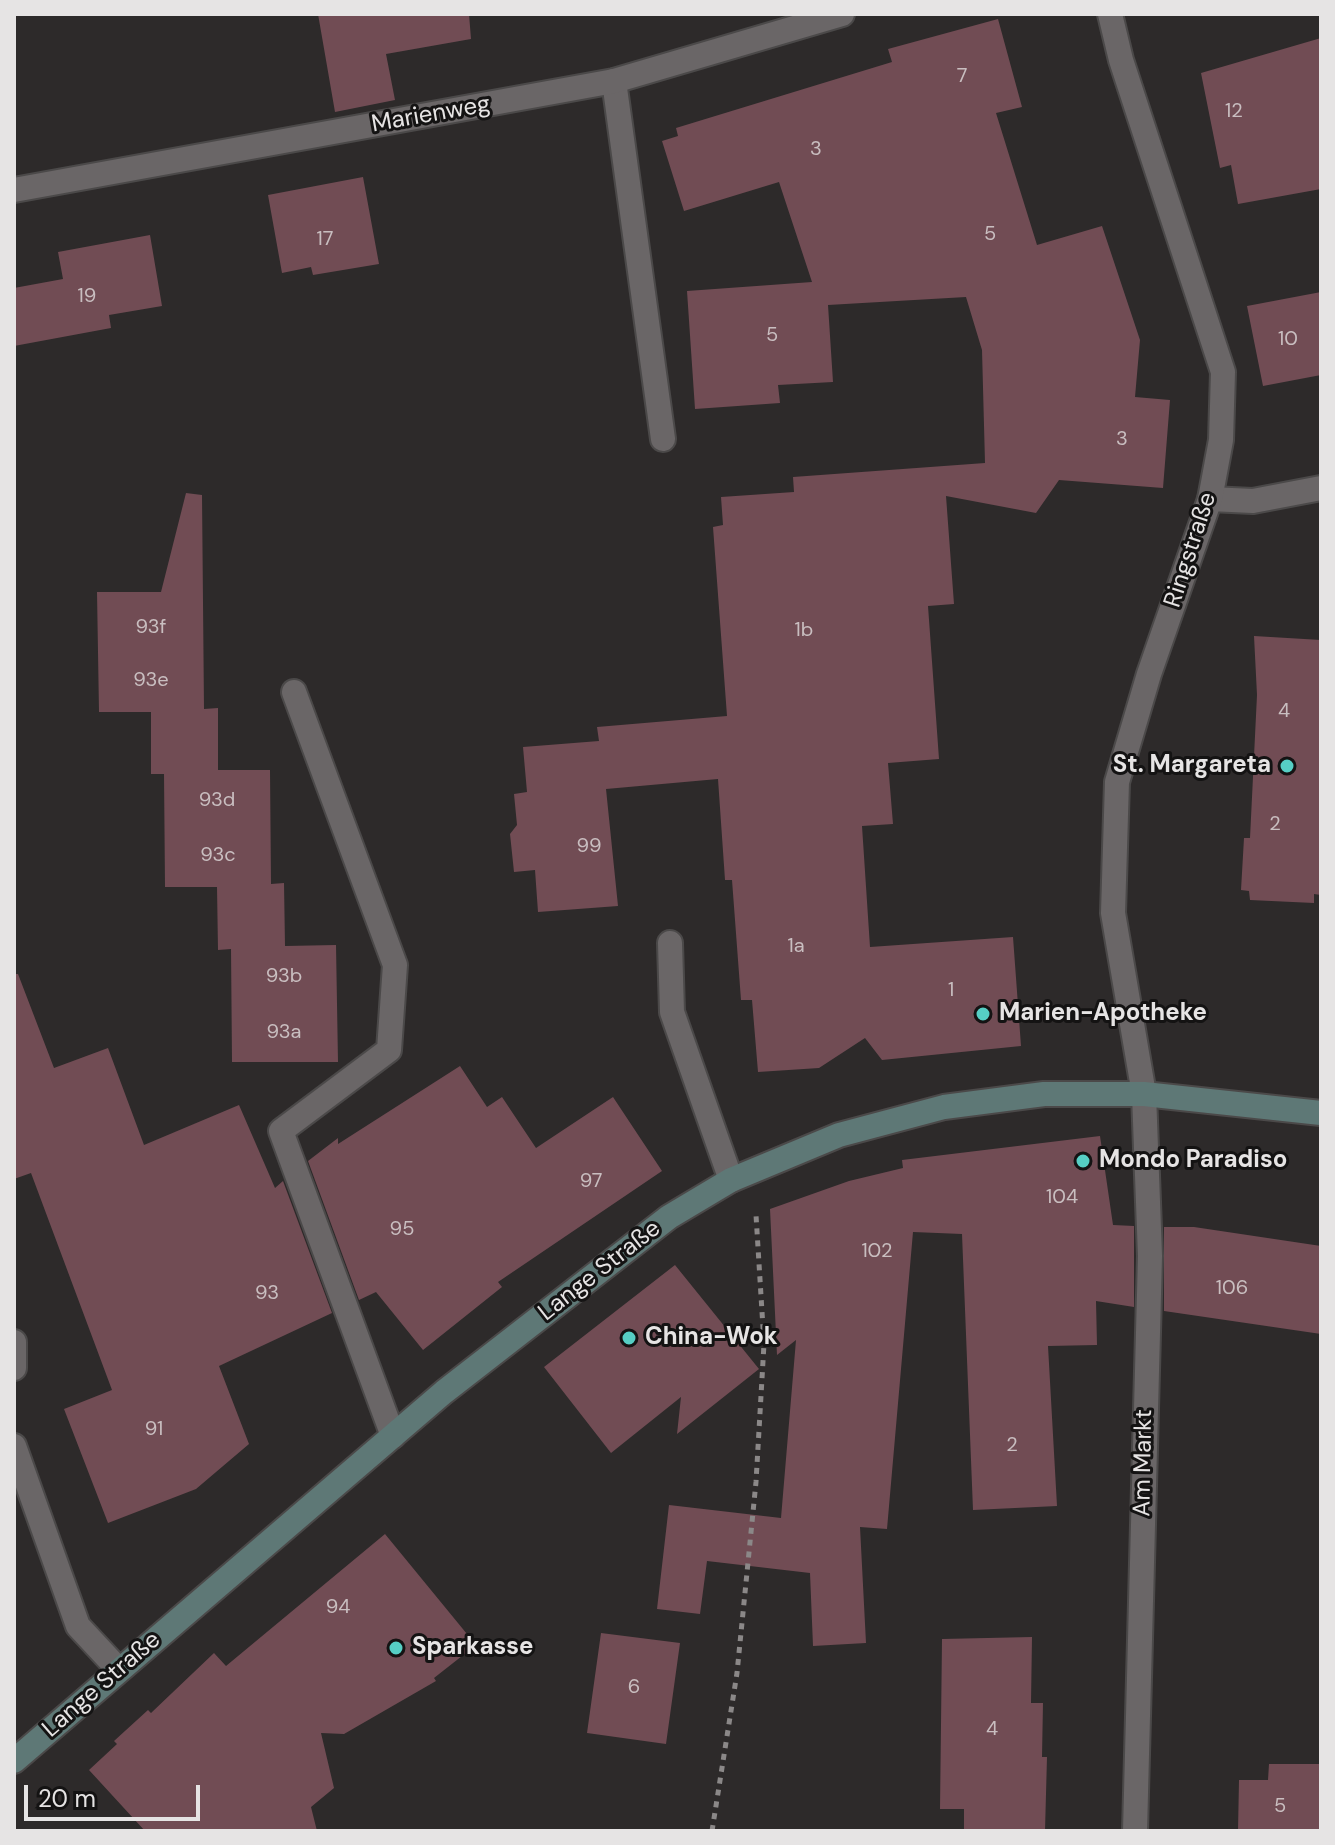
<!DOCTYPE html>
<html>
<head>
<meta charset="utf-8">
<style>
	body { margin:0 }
	#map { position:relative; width:1335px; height:1845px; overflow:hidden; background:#2d2a2a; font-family:"DM Sans",sans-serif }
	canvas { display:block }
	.frame { position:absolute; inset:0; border:16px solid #e6e4e4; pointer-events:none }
	.scale { position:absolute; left:24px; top:1785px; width:176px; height:36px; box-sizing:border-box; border:4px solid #e6e4e4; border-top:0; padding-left:10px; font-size:24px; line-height:28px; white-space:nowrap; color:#e6e4e4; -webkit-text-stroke:6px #141313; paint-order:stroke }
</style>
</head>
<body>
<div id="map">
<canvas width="1335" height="1845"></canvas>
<div class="frame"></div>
<div class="scale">20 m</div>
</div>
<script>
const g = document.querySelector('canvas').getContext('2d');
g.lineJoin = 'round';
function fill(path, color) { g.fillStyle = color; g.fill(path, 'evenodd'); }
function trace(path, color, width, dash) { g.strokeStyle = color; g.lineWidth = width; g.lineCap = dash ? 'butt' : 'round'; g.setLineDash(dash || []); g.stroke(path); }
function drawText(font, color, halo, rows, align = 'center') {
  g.font = font + ' "DM Sans",sans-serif'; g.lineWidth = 6; g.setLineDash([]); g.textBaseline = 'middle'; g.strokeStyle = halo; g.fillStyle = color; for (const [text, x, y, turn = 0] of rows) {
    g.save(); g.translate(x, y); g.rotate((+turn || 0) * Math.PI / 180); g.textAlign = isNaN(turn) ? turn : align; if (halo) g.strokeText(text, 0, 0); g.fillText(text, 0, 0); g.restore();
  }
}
fill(new Path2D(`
	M318,14H469L471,39L386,54L395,100L335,112Z
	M998,19L1022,107L996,113L1037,245L1102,226L1140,340L1135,397L1170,400L1163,488L1059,480L1036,513L946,496L954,604L928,606L939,759L888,763L893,824L862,826L870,947L1013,937L1021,1046L882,1060L865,1038L819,1068L758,1072L752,1000H741L732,880H725L718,779L606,789L618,906L538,912L535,870L514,872L510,834L517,825L514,794L527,792L523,747L599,741L597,727L727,716L713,527L723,525L721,497L794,492L793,477L985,463L982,350L966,297L828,305L833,382L778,385L780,403L695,409L687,291L812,282L779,182L684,211L662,141L678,136L676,128L892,62L888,49Z
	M1321,38V189L1238,204L1231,165L1220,168L1201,73Z
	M363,177L379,264L313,275L311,267L282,273L268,195Z
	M150,235L162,306L109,315L111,328L14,346V288L63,279L58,252Z
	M1321,292V375L1263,386L1247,306Z
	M186,493L202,495L204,709L218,708V770H270L271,884L284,883L285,946L336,945L338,1062H232L231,949L218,950L217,887H165L164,774H151V712H99L97,592H161Z
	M1254,636L1321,640V895L1314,894V903L1250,900L1249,891L1241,890L1244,838H1250L1257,695Z
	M14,974H18L54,1068L108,1048L144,1145L239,1105L275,1188L283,1181L332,1313L219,1366L249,1444L196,1489L108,1523L64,1409L112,1390L31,1173L14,1179Z
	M460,1066L487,1107L502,1097L536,1148L613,1097L662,1171L498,1282L502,1287L423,1350L376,1292L359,1300L308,1161L338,1138V1144Z
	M1100,1136L1113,1225L1134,1226V1307L1096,1301L1097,1345L1048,1346L1057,1506L973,1510L962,1234L913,1232L887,1529L860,1527L866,1643L813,1646L810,1573L707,1561L700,1614L657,1609L669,1505L781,1518L796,1340L777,1355L770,1209L849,1181L903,1168L902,1160Z
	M1164,1227H1194L1321,1246V1334L1164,1311Z
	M675,1265L759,1369L677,1434L681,1397L611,1453L544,1367Z
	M385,1534L476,1645L434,1678L436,1681L344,1734L321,1733L334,1788L311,1807L317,1831H145L89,1770L117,1744L114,1741L148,1710L151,1713L214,1653L226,1666Z
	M601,1633L680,1643L666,1744L587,1733Z
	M1032,1637L1031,1703H1043L1042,1757H1047L1045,1831H964V1809H940L942,1639Z
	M1269,1764H1321V1831H1238L1239,1780H1268Z`), '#714c54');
const service = new Path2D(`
	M614,81L663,439
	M1210,499L1253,501L1321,488
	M294,692L395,965L389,1050L281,1131L393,1436
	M670,943L672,1012L731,1180
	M14,1342V1368
	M14,1446L78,1626L119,1670`);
const minor = new Path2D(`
	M1110,14L1121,60L1223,372L1221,440L1210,499L1149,674L1117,782L1113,913L1144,1094L1150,1256L1135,1831
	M14,190L614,81L842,14`);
const secondary = new Path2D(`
	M14,1761L444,1392L669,1217L731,1180L839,1135L944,1107L1044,1094H1144L1321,1113`);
trace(service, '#4b4949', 28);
trace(minor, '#4b4949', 28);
trace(secondary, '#4b4949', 28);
trace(new Path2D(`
	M712,1831L737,1673L756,1482L764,1344L756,1215`), '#8b8888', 5, [6, 6]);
trace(service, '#6a6667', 24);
trace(minor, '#6a6667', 24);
trace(secondary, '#5e7876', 24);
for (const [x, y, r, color] of [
	[1287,766,8,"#56cec4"],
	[983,1014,8,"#56cec4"],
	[1083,1161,8,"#56cec4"],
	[629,1338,8,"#56cec4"],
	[396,1648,8,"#56cec4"]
]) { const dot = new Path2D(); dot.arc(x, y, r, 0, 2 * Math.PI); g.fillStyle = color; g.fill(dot); trace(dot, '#141313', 3); }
drawText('20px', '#c9bec0', null, [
	["7",962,77],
	["12",1234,112],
	["3",816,150],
	["5",990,235],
	["17",325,240],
	["19",87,297],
	["5",772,336],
	["10",1288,340],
	["3",1122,440],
	["93f",151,628],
	["1b",804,631],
	["93e",151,681],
	["4",1284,712],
	["93d",217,801],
	["2",1275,825],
	["99",589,847],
	["93c",218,856],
	["1a",796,947],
	["93b",284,977],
	["1",951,991],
	["93a",284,1033],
	["97",591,1182],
	["104",1062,1198],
	["95",402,1230],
	["102",877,1252],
	["106",1232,1289],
	["93",267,1294],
	["91",154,1430],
	["2",1012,1446],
	["94",338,1608],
	["6",634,1688],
	["4",992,1730],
	["5",1280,1807]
]);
drawText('24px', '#e6e4e4', '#141313', [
	["Marienweg",431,115,-10],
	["Ringstraße",1191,550,-72],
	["Lange Straße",600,1271,-38],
	["Am Markt",1144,1463,-89],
	["Lange Straße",102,1685,-41]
]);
drawText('bold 24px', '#e6e4e4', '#141313', [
	["St. Margareta",1271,766,"right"],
	["Marien-Apotheke",999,1014],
	["Mondo Paradiso",1099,1161],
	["China-Wok",645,1338],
	["Sparkasse",412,1648]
], 'left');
</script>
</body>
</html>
